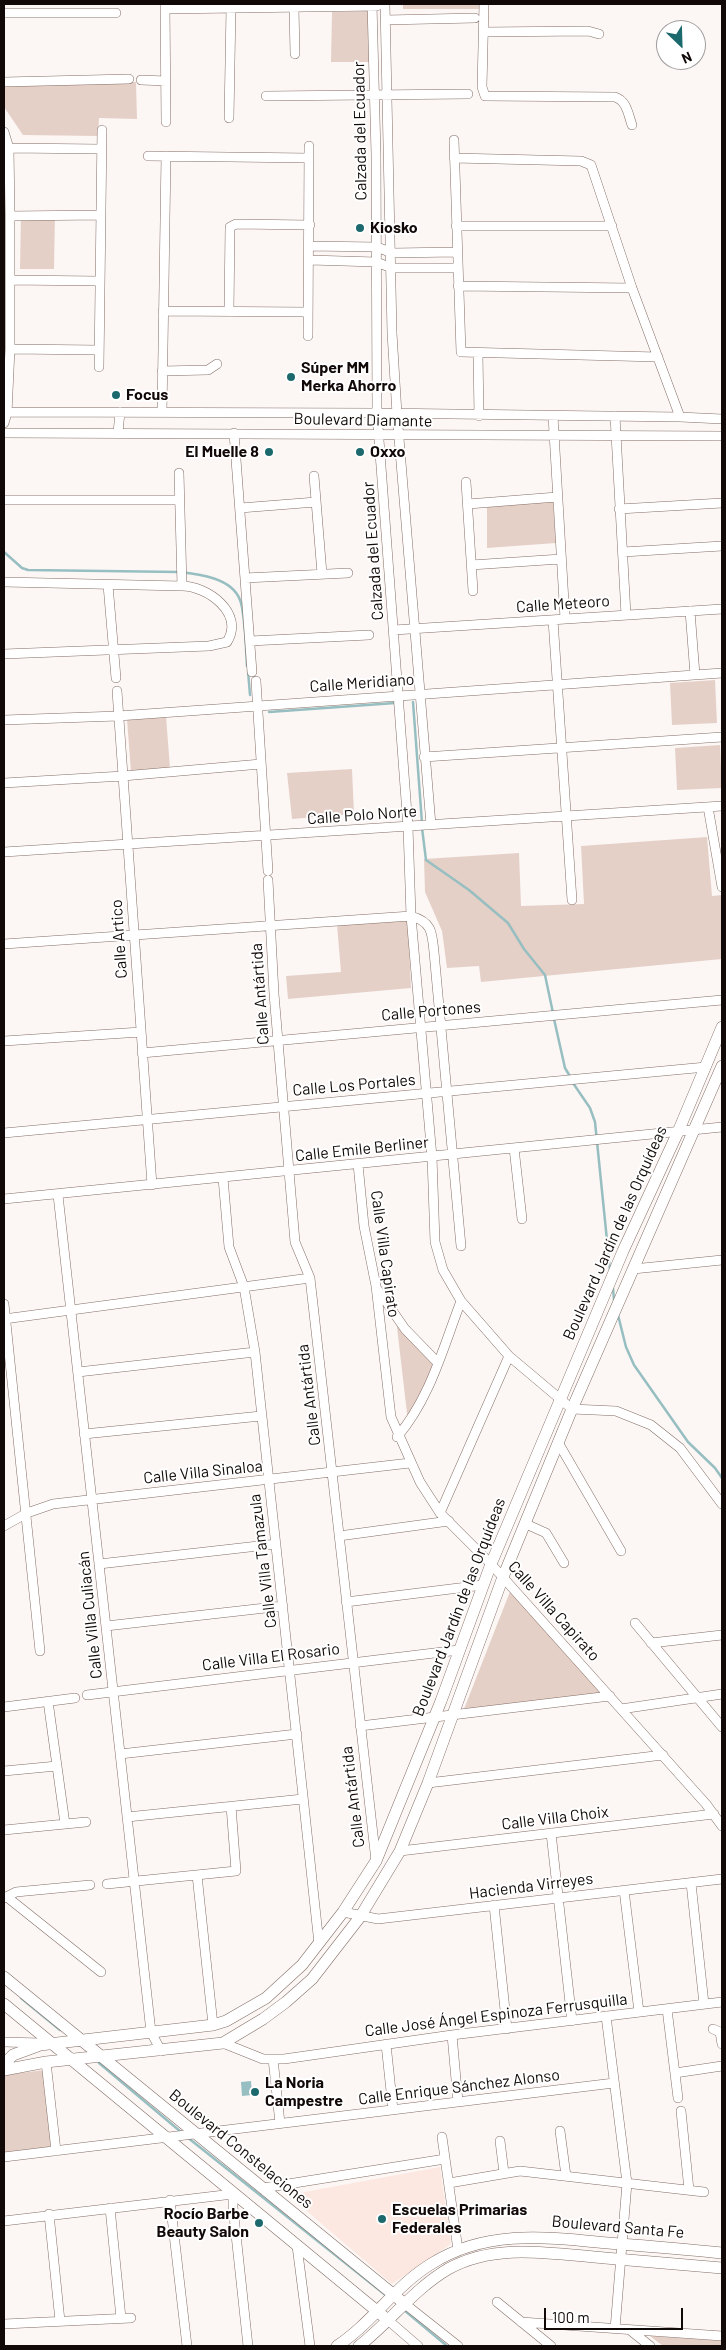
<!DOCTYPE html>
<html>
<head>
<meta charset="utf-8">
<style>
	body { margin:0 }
	#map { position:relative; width:726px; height:2350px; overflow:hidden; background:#fcf7f5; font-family:Barlow,sans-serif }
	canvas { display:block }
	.frame { position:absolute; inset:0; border:5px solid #110907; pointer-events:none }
	.north { position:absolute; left:656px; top:20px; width:50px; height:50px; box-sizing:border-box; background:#fff; border:1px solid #a09d9c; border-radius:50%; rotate:156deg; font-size:14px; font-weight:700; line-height:20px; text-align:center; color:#110907 }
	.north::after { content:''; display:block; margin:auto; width:18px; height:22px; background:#1c696d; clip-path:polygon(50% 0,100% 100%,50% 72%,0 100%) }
	.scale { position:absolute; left:544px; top:2308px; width:139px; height:22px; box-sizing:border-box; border:2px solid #110907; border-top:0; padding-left:6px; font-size:15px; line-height:18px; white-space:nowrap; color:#110907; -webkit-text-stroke:4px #fff; paint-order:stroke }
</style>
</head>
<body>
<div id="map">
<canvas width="726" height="2350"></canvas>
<div class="frame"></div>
<div class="north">N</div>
<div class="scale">100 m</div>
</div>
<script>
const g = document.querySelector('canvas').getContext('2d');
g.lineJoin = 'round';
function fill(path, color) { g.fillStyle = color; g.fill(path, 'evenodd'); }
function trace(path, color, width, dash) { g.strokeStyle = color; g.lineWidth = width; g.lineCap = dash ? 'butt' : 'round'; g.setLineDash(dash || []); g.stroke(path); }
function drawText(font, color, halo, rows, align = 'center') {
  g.font = font + ' Barlow,sans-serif'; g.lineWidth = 4; g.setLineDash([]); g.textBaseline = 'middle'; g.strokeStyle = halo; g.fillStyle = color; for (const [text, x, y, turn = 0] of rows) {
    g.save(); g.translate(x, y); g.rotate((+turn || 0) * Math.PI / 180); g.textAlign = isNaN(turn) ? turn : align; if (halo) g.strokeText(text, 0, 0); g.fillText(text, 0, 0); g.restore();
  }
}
fill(new Path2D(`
	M440,2167L451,2244L392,2284L288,2195Z`), '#fce8e0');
fill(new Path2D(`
	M403,4H481V9H403Z
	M373,11L374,62H331L332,12Z
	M4,81L136,82L137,119L99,118L98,136L23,135L4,107Z
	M21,213L55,214L54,269H20Z
	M553,502L556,543L487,548V506Z
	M715,680L717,723L672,725L670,683Z
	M166,716L170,768L131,772L127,719Z
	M720,745L722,788L677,790L675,748Z
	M352,769L354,814L292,819L287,773Z
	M707,837L712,896L722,895V959L481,982L479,966L447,968L442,931L425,892L424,859L519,853L521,906L584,904L581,846Z
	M408,921L411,988L288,999L286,976L341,972L337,925Z
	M395,1310L414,1339L442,1367L408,1422Z
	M511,1589L606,1693L464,1709Z
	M45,2070L56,2146L4,2153V2075Z
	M650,2336L722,2341V2346H663Z`), '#e5d0c8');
fill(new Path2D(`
	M251,2081L252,2095L242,2096L241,2082Z`), '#97bec0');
trace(new Path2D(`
	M4,552L22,568L28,570L179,572C199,574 232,578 240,600C245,612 246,651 247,666
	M248,671L250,695
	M413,702L422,823
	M269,712L395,703
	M422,828L426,860L469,890L508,923L524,949L545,975L553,1013
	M554,1019L565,1068L571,1078
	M573,1083L590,1108L595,1122L610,1270
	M613,1288L614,1300
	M618,1315L626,1347L634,1365L688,1442L715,1468L722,1478
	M21,1998L60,2030
	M99,2063L181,2132
	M187,2137L388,2297
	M404,2310L447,2346`), '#97bec0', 2.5);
const minor = new Path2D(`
	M165,4L166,122
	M372,4L376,154L377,413L408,827L411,916L432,1157L435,1242L443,1270L461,1301L509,1356L572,1409L616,1411L651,1425L680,1448L722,1504
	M385,4L392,333L397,414L431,825
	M484,4L482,87L485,96L615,97C627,101 628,114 632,125
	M294,8L295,54
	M165,9L377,6
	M4,13H116
	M386,20L475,18
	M483,32L588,31L599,34
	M141,80L166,81
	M4,82L129,79
	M266,96L468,94
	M229,118L231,8
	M4,132L9,148L10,216V349L7,413L4,423
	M454,140L461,352L658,357
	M9,148L101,149
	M148,156L309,158
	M454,158L581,161L591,165L632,288L680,417
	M10,216L100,215
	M456,226H612
	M310,246L377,247L392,253L457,252
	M310,260L376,262L392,268H457
	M10,280L99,281
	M458,286L632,288
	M163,311L308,312
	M229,312L230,227L236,224L310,225
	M308,336L309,146
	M10,349L99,350
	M478,354L479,416
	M99,367L102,130
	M162,371L208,370L217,364
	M4,412L377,413L680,417L722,419
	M162,412L166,156
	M553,416L565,619
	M615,416L626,615
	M4,433L722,436
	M118,433L120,412
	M234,433L252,672
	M314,476L322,574
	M466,482L473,591
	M4,500H179
	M468,504L557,497
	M240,508L316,502
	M619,509L722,503
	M623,552L722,546
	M471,565L561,559
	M245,578L348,573
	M4,582L182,586
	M108,585L116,678
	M690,611L695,675
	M553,620L572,900
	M394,630L722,609
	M250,641L369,635
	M4,654L209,646L227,642C245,613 207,586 182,586L179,473
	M256,681L268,871
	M117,691L152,1185
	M4,720L118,716L722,673
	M424,757L722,737
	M4,783L123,776L261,764
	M708,807L722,887
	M4,852L722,806
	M268,880L274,994L295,1242L310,1278L376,1861
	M4,944L411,916C432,922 432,932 434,952L461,1246
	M4,1041L141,1032
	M142,1053L722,1000
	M4,1133L706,1067
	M514,1148L522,1219
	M358,1164L364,1226L376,1286L391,1417L420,1482L440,1513L491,1564L706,1804L722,1826
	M223,1178L229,1247L244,1287L255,1352L319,1944
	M58,1195L151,2032L161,2051
	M4,1199L722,1127
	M633,1269L722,1260
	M378,1290L405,1329L438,1363
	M4,1304L40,1651
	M4,1319L310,1278
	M78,1372L255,1352
	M84,1434L261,1416
	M397,1437C430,1399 443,1348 461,1301
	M559,1444L621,1551
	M440,1513L509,1356
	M526,1524L546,1533L564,1563
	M4,1526L27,1513L53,1504L410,1463
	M339,1536L449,1521
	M99,1564L276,1544
	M346,1602L483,1585
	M635,1623L722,1727
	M106,1626L283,1606
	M651,1643L722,1635
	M87,1695L459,1650
	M48,1701L65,1824
	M4,1707L75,1698
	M621,1709L722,1694
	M360,1726L610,1696
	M120,1754L297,1734
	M4,1771L57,1766
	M428,1783L663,1755
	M127,1817L303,1799
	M4,1830L86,1822
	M551,1833L572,2021
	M400,1851L714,1814
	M197,1875L213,2025
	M691,1883L704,2004
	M107,1884L236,1871L231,1806
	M624,1890L639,2012
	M7,1897L101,1972
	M4,1898L16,1892L90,1885
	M494,1905L507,2029
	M343,1912L378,1919L722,1879
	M667,2009L678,2098
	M606,2016L627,2183L615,2329
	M713,2029L720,2032L722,2044
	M452,2035L458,2102
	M4,2042L40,2043
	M223,2043L263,2059H284L452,2035L722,2002
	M386,2044L393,2110
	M273,2059L280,2123
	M46,2062L56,2151
	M675,2073L722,2066
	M681,2111L689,2190
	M560,2131L566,2176
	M442,2137L458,2250
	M500,2141L504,2173
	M4,2157L614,2083
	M449,2183L520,2171L704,2192
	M263,2188L445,2159
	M170,2200L187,2346
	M110,2208L121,2318
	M49,2214L60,2321
	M4,2221L233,2194V2207L248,2346
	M297,2246L310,2346
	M497,2302L551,2346
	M405,2304L458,2346
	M389,2321L418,2346
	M521,2322L722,2336
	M4,2324L131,2318
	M630,2330L650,2346`);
const tertiary = new Path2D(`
	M4,1977L405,2304
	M4,2004L389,2321
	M4,2064L13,2055L40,2045L213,2025L226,2021L266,1998L302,1965L343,1912L376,1861L441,1701L491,1564L623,1251L678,1132L722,1027
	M4,2070L46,2062L223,2043L263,2019L286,2002L312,1979L360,1917L400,1851L428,1783L503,1577L572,1409L722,1066
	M337,2346C372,2323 395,2286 431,2264C486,2229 547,2237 608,2243C646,2246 684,2249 722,2253
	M359,2346C390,2322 414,2289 448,2269C496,2242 553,2254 605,2258C644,2261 683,2265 722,2268`);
trace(minor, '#846e66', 10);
trace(tertiary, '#846e66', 12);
trace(minor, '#fff', 9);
trace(tertiary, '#fff', 11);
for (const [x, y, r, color] of [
	[360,228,5,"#1c696d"],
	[291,377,5,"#1c696d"],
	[116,395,5,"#1c696d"],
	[269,452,5,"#1c696d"],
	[360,452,5,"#1c696d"],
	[255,2092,5,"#1c696d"],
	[382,2219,5,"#1c696d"],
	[259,2223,5,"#1c696d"]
]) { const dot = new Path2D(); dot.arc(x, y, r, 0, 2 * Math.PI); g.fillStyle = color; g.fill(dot); trace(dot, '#fff', 2); }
drawText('16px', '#110907', '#fff', [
	["Calzada del Ecuador",360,131,-91],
	["Boulevard Diamante",363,420,1],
	["Calzada del Ecuador",373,551,-94],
	["Calle Meteoro",563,604,-4],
	["Calle Meridiano",362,683,-4],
	["Calle Polo Norte",362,815,-4],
	["Calle Artico",119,939,-94],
	["Calle Antártida",260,994,-94],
	["Calle Portones",431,1011,-5],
	["Calle Los Portales",354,1085,-5],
	["Calle Emile Berliner",362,1149,-6],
	["Boulevard Jardín de las Orquídeas",615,1233,-66],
	["Calle Villa Capirato",385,1254,82],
	["Calle Antártida",309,1395,-97],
	["Calle Villa Sinaloa",203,1472,-6],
	["Calle Villa Tamazula",263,1561,-97],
	["Boulevard Jardín de las Orquídeas",459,1607,-69],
	["Calle Villa Capirato",554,1611,48],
	["Calle Villa Culiacán",90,1615,-96],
	["Calle Villa El Rosario",271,1657,-7],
	["Calle Antártida",353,1797,-97],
	["Calle Villa Choix",555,1818,-7],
	["Hacienda Virreyes",531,1886,-7],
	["Calle José Ángel Espinoza Ferrusquilla",496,2015,-7],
	["Calle Enrique Sánchez Alonso",459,2087,-7],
	["Boulevard Constelaciones",241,2149,39],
	["Boulevard Santa Fe",618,2227,5]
]);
drawText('bold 16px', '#110907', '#fff', [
	["Kiosko",370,228],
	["Súper MM",301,368],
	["Merka Ahorro",301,386],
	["Focus",126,395],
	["El Muelle 8",259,452,"right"],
	["Oxxo",370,452],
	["La Noria",265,2083],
	["Campestre",265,2101],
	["Escuelas Primarias",392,2210],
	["Federales",392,2228],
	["Rocío Barbe",249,2214,"right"],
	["Beauty Salon",249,2232,"right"]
], 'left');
</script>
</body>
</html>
